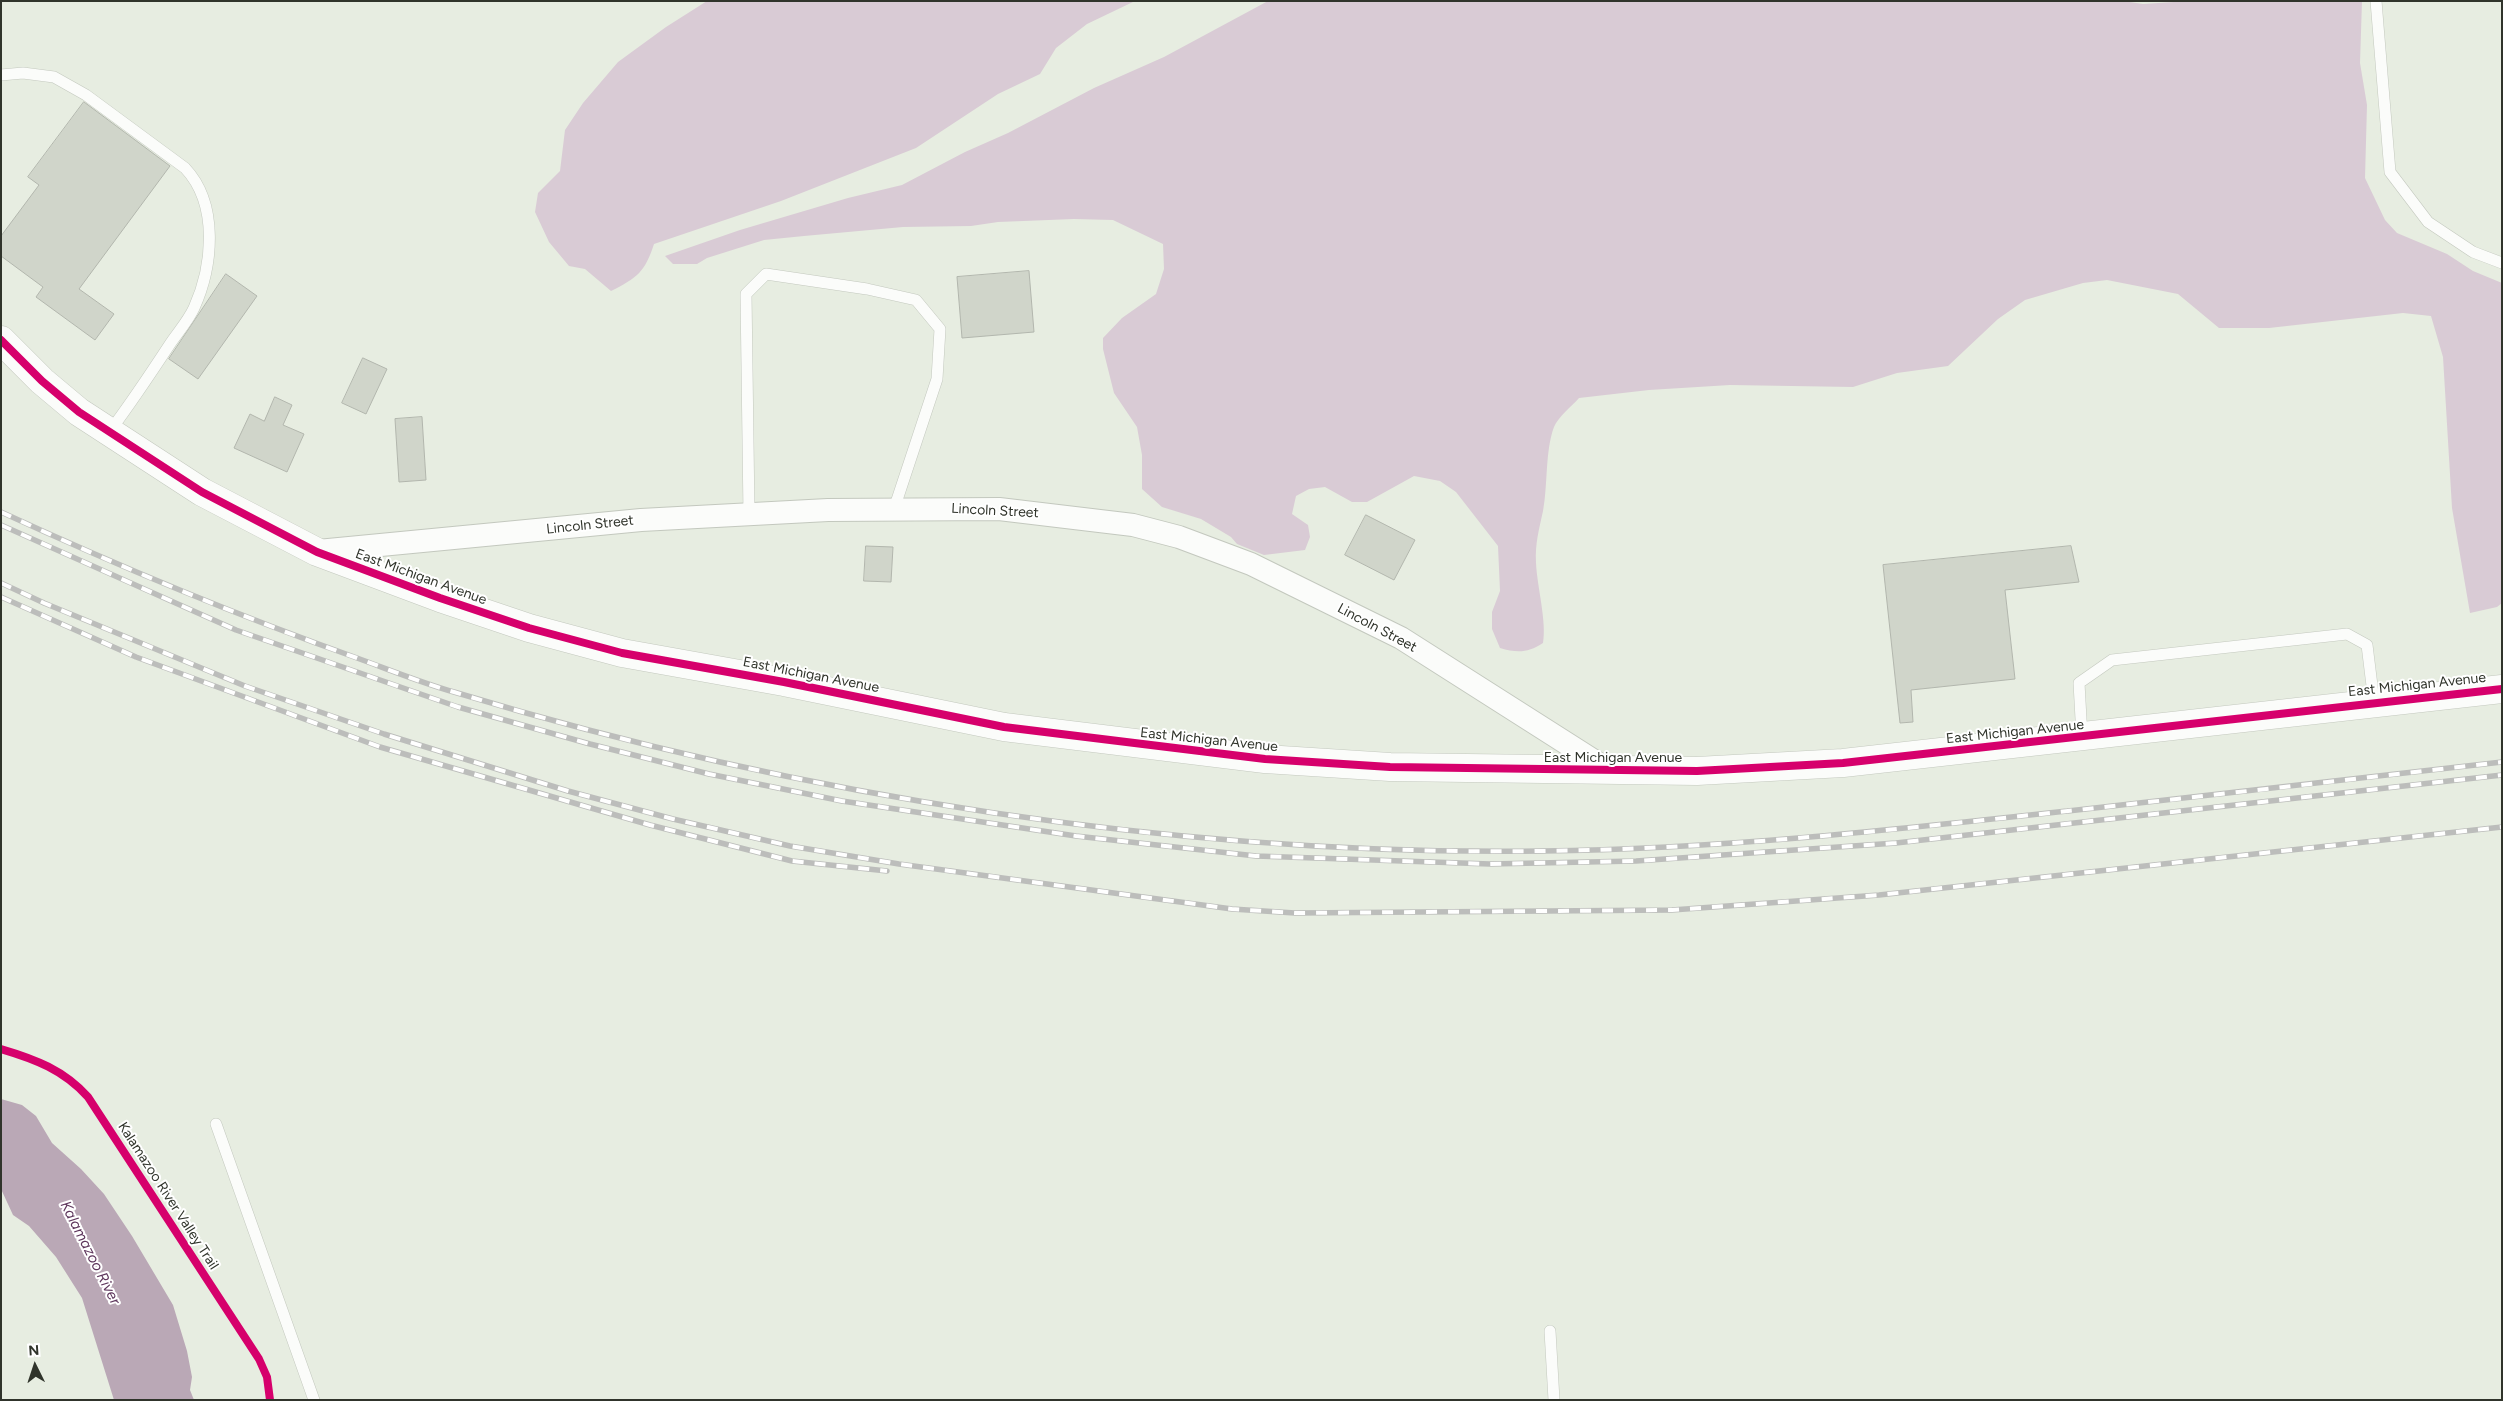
<!DOCTYPE html>
<html>
<head>
<meta charset="utf-8">
<style>
	body { margin:0 }
	#map { position:relative; width:2503px; height:1401px; overflow:hidden; background:#e7ede1; font-family:Figtree,sans-serif }
	canvas { display:block }
	.frame { position:absolute; inset:0; border:2px solid #30342b; pointer-events:none }
	.north { position:absolute; left:10px; top:1341px; width:50px; height:50px; -webkit-text-stroke:4px #fff; paint-order:stroke; rotate:356deg; font-size:14px; font-weight:700; line-height:20px; text-align:center; color:#30342b }
	.north::after { content:''; display:block; margin:auto; width:18px; height:22px; background:#30342b; clip-path:polygon(50% 0,100% 100%,50% 72%,0 100%) }
</style>
</head>
<body>
<div id="map">
<canvas width="2503" height="1401"></canvas>
<div class="frame"></div>
<div class="north">N</div>
</div>
<script>
const g = document.querySelector('canvas').getContext('2d');
g.lineJoin = 'round';
function fill(path, color) { g.fillStyle = color; g.fill(path, 'evenodd'); }
function trace(path, color, width, dash) { g.strokeStyle = color; g.lineWidth = width; g.lineCap = dash ? 'butt' : 'round'; g.setLineDash(dash || []); g.stroke(path); }
function drawText(font, color, halo, rows, align = 'center') {
  g.font = font + ' Figtree,sans-serif'; g.lineWidth = 4; g.setLineDash([]); g.textBaseline = 'middle'; g.strokeStyle = halo; g.fillStyle = color; for (const [text, x, y, turn = 0] of rows) {
    g.save(); g.translate(x, y); g.rotate((+turn || 0) * Math.PI / 180); g.textAlign = isNaN(turn) ? turn : align; if (halo) g.strokeText(text, 0, 0); g.fillText(text, 0, 0); g.restore();
  }
}
fill(new Path2D(`
	M707,1H1135L1087,24L1056,48L1040,74L998,94L916,148L781,201L654,244C645,272 637,278 611,291L585,269L569,266L549,242L535,212L538,193L560,171L565,130L583,103L618,62L666,27Z
	M1268,1H2123L2143,4L2189,1H2362L2360,63L2367,105L2365,178L2385,220L2397,233L2447,254L2473,271L2502,283V603L2497,607L2470,613L2452,508L2443,357L2431,316L2403,313L2269,328H2219L2178,294L2107,280L2083,283L2025,300L1998,319L1948,366L1897,373L1853,387L1730,385L1649,390L1579,398C1572,406 1558,417 1554,427C1545,451 1548,485 1543,511C1539,530 1535,543 1536,563C1537,586 1547,622 1543,643C1528,653 1517,653 1500,648L1492,629V612L1500,591L1498,546L1456,492L1440,481L1414,476L1367,502H1352L1325,487L1309,489L1296,496L1292,514L1308,525L1310,537L1305,550L1264,555L1237,544L1231,537L1201,519L1162,507L1142,489V455L1137,427L1114,393L1103,349V338L1122,318L1156,294L1164,269L1163,244L1113,220L1074,219L998,222L971,226L903,227L804,236L764,240L707,258L697,264H673L665,256L740,230L848,198L902,185L965,152L1008,133L1094,88L1164,57Z`), '#d9cbd5');
fill(new Path2D(`
	M1,1099L22,1105L36,1116L52,1143L81,1169L104,1194L132,1236L173,1305L187,1351L192,1377L190,1390L194,1400H114L82,1298L56,1257L29,1226L13,1215L1,1189Z`), '#baa8b6');
const building = new Path2D(`
	M84,102L170,166L79,289L114,314L95,340L36,297L43,287L1,256V236L39,185L28,177Z
	M1029,271L1034,332L962,338L957,277Z
	M226,274L257,296L198,379L169,359Z
	M363,358L387,369L366,414L342,403Z
	M275,397L292,405L283,425L304,434L287,472L234,448L250,414L264,421Z
	M422,417L426,480L399,482L395,419Z
	M1366,515L1415,540L1394,580L1345,555Z
	M866,546L893,547L891,582L864,581Z
	M2071,546L2079,582L2005,590L2015,679L1911,690L1913,722L1900,723L1883,565Z`);
fill(building, '#d0d5ca');
trace(building, '#b2b6ad', 1);
const service = new Path2D(`
	M2376,1L2390,172L2428,222L2473,252L2502,263
	M1,75L23,73L54,77L86,95L185,168C219,204 213,266 194,308C188,321 178,332 170,344C151,373 131,403 110,431
	M749,514L746,294L766,274L867,289L916,300L940,329L937,379L894,509
	M2082,737L2079,683L2112,660L2347,634L2367,645L2374,702
	M216,1124L314,1400
	M1550,1331L1554,1400`);
const minor = new Path2D(`
	M318,551L641,520L828,510L999,509L1133,525L1179,537L1251,564L1401,638L1610,771`);
const tertiary = new Path2D(`
	M1,340L42,381L79,412L202,492L317,552L440,598L529,628L622,653L784,682L1004,727L1265,759L1390,767L1697,771L1843,763L2502,689`);
trace(service, '#c3c8be', 12);
trace(minor, '#c3c8be', 24);
trace(tertiary, '#c3c8be', 29);
trace(service, '#fbfcfa', 11);
trace(minor, '#fbfcfa', 22);
trace(tertiary, '#fbfcfa', 28);
const rail = new Path2D(`
	M1,512C118,566 236,615 357,658C390,670 422,683 454,692C801,797 1181,856 1543,851C1719,849 1893,830 2068,811C2212,795 2357,779 2502,762
	M1,525L236,630L458,707L590,744L709,774L842,801L1076,836L1256,856L1490,864L1636,861L1896,843L2502,775
	M1,583L44,603L245,686L384,734L568,791L673,819L790,846L899,864L1232,909L1295,913L1672,910L1879,895L2502,827
	M1,597L136,657L380,747L650,825L792,861L887,871`);
trace(rail, '#bcbdbb', 5.5);
trace(rail, '#fff', 4, [11]);
trace(new Path2D(`
	M1,340L42,381L79,412L202,492L317,552L440,598L529,628L622,653L784,682L1004,727L1265,759L1390,767L1697,771L1843,763L2502,689
	M1,1049C35,1059 64,1070 88,1097L259,1359L267,1377L270,1400`), '#d6006c', 8);
drawText('14px', '#30342b', '#fff', [
	["Lincoln Street",995,511,3],
	["Lincoln Street",590,525,-6],
	["East Michigan Avenue",421,577,20],
	["Lincoln Street",1377,628,28],
	["East Michigan Avenue",811,675,11],
	["East Michigan Avenue",2417,685,-6],
	["East Michigan Avenue",2015,732,-6],
	["East Michigan Avenue",1209,740,6],
	["East Michigan Avenue",1613,758],
	["Kalamazoo River Valley Trail",168,1196,57]
]);
drawText('italic 15px', '#5e365c', '#fff', [
	["Kalamazoo River",90,1253,63]
]);
</script>
</body>
</html>
